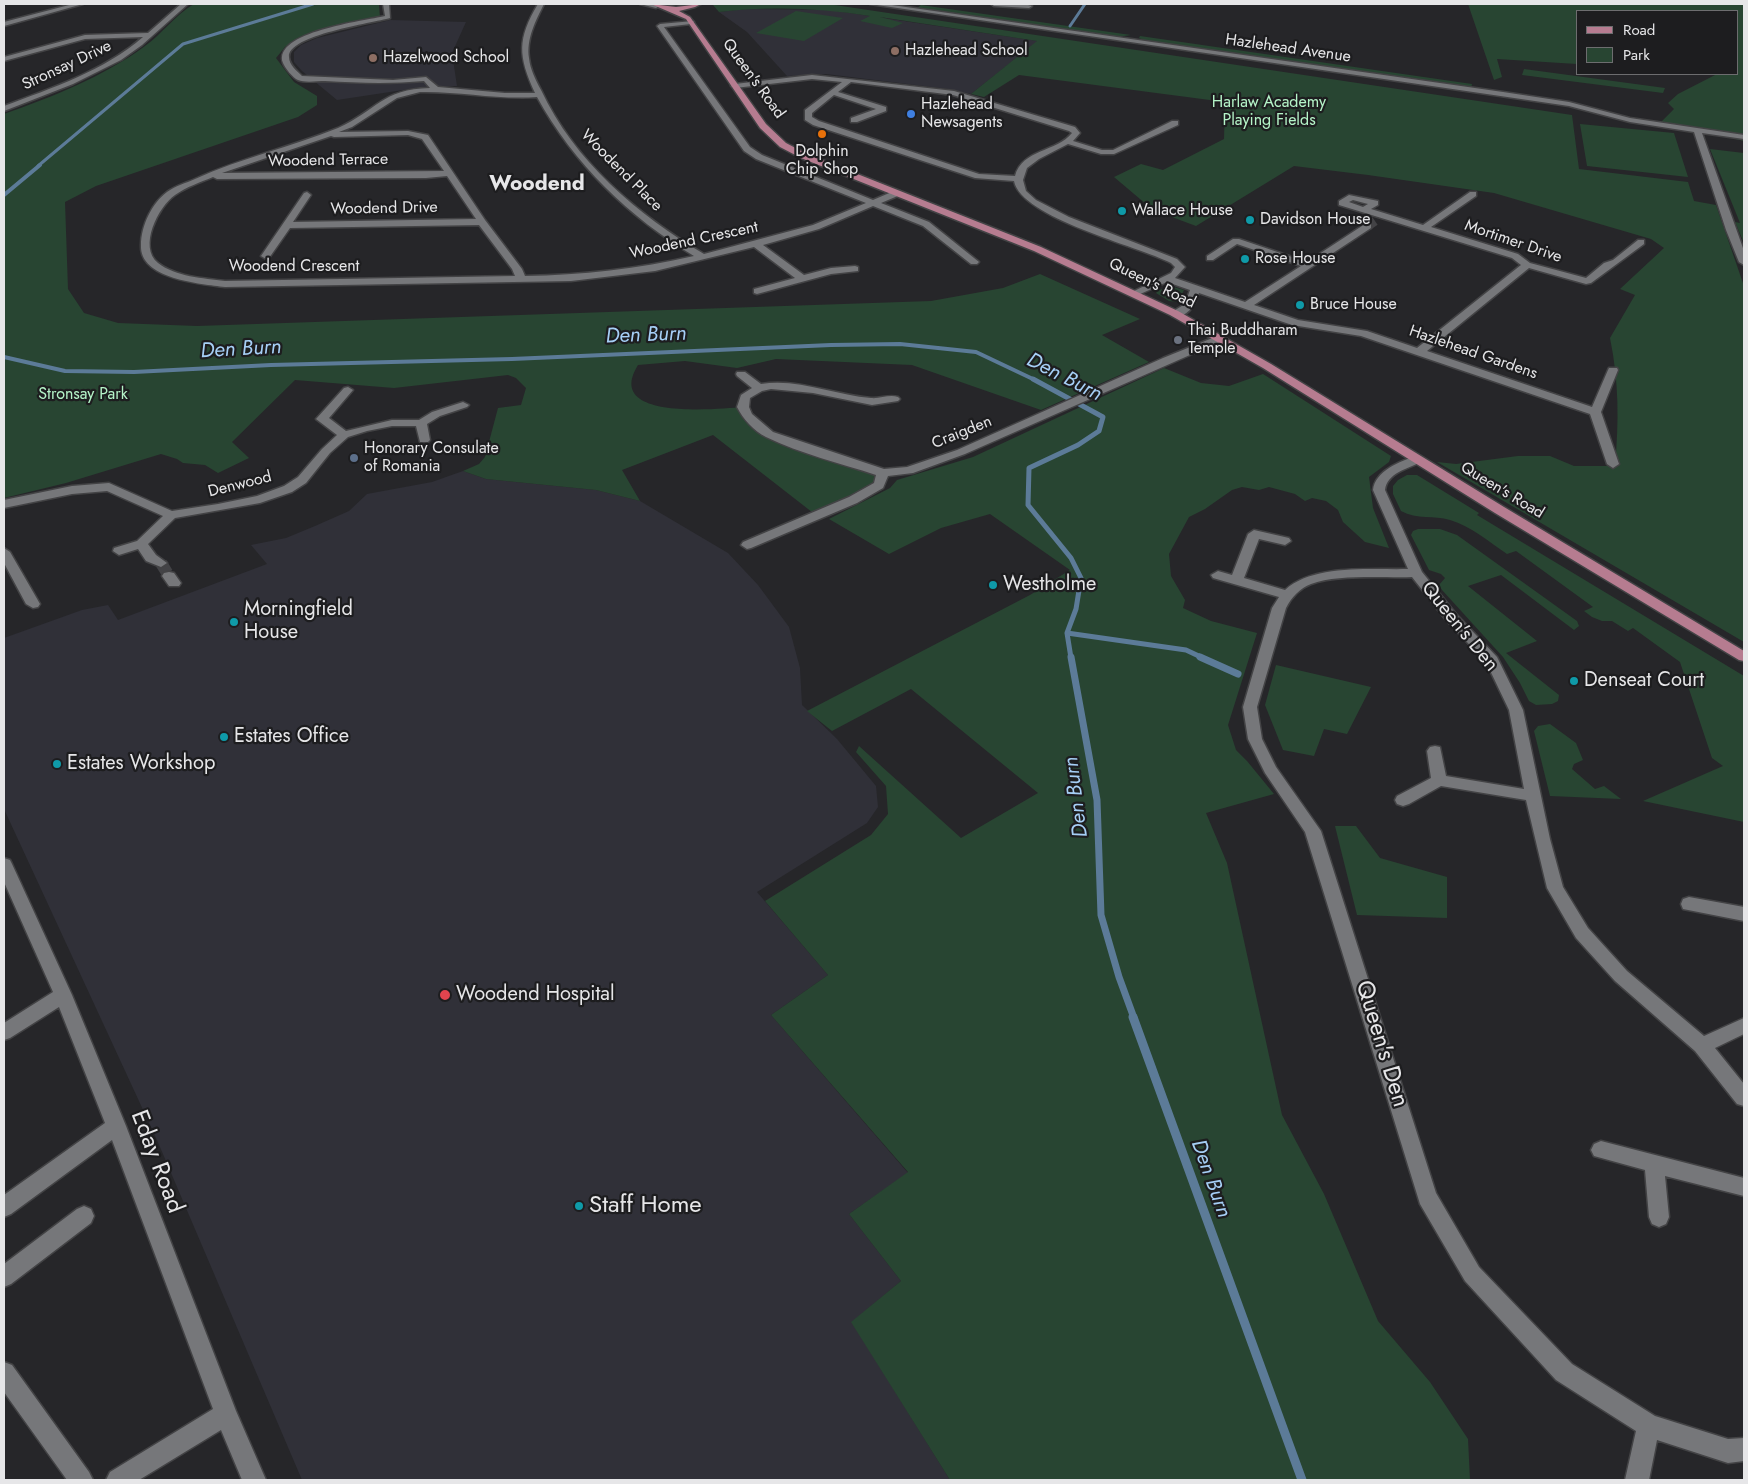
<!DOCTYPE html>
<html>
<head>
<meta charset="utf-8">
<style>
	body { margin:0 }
	#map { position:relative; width:1748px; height:1484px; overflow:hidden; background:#262629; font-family:Jost,sans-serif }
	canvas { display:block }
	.frame { position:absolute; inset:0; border:5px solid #e6e6e8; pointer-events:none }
	.legend { position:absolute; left:1576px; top:10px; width:162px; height:65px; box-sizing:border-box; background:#1d1d1f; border:1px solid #6d6d6f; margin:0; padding:6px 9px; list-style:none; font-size:15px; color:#e6e6e8 }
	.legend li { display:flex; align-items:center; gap:10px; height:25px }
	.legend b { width:25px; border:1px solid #6d6d6f }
</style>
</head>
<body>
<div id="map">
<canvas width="1748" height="1484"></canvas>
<div class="frame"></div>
<ul class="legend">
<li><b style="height:6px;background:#b67c90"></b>Road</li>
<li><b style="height:14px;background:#284532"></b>Park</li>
</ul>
</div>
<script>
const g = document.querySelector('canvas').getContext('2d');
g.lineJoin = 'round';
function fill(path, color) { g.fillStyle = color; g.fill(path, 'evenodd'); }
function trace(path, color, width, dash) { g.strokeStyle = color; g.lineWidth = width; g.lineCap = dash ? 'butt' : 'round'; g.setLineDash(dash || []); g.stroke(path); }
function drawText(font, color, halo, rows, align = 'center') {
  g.font = font + ' Jost,sans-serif'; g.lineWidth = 4.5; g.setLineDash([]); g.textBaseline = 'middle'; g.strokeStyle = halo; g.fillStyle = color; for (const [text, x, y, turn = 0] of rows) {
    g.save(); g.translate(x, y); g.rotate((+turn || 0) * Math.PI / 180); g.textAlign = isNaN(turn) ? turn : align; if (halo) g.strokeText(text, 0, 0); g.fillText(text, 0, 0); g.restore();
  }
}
fill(new Path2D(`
	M744,9L830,10L1038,41L971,94L948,89L826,74L787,76L747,32L719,12Z
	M390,20L466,22L452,53L457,86L423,87L337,100L302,71L294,62V52L301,45L317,38Z
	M463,471L486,479L596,490L640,501L728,553L758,585L789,627L800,668L802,705L837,739L876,786L878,807L867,823L757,892L828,975L771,1015L908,1173L849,1214L901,1281L852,1322L950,1480H302L157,1140L4,809V638L82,610L108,605L118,620L267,564L251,545L286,538L315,526L349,511L367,494L432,482Z`), '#303038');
fill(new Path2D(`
	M194,4H372L379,5L380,18L298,39L285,47L276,58L294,82L317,96V105L298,117L96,186L65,202L68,289L84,313L118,323L197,326L931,301L1003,288L1040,274L1140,319L1102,335L1149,362L1041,410L912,365L776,359L737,368L685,361L638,365C603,421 717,409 743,407L769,434L883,473L879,485L817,516L713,435L622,470L640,501L596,490L486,479L463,471L479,464L485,457L498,408L521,405L526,388L516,378L508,375L394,388L295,380L232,442L249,458L218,473L205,465L183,463L177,459L161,454L66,483L4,498V114C52,97 103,77 145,46C162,34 175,15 194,4Z
	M730,4H828L1572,115L1579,169L1688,182L1694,201L1716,205L1744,286V642L1437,462L1456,464L1518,456H1550L1574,466H1615C1619,421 1619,382 1610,338L1635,295L1620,289L1664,248L1651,239L1494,193L1368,175L1294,166L1196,226L1153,210L1114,177L1141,164L1163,170L1224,139L1225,102L1019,75L984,97L971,94L1037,41L880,17L903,23L892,28L860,21L870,16C820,8 769,6 719,12L713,5Z
	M1468,4H1744V141L1661,122L1674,109L1668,103L1678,94L1717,74H1737V11H1577V64L1497,59L1502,77L1494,80Z
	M921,5L1131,35L1117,37L916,9Z
	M796,11L843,18L804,41L756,33Z
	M1140,36L1472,84L1471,89L1146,41L1139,38Z
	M1524,69L1665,88L1663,93L1522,75Z
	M1580,124L1674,133L1688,177L1587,166Z
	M1710,149L1744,153V243L1735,222L1740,223Z
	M1170,286L1184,290L1178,302L1169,301L1156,293L1157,291Z
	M1164,368L1201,383L1229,386L1263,374L1391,456L1389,462L1369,477L1373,508L1389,548L1365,542L1343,522L1338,510L1326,501L1312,498L1305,501L1295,494L1269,487L1259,490L1242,487L1232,490L1205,509L1189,517L1169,554L1171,576L1185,600L1183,608L1211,621L1257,633L1228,725L1236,750L1247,761L1274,794L1206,813L1227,863L1282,1115L1324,1194L1378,1321L1430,1382L1468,1439L1470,1480H950L851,1322L901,1281L849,1214L908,1172L771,1015L828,975L765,901L871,835L888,814L886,786L856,752L859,746L961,838L1038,793L911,689L832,731L807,711L1030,595L1070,570L990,514L941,528L889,554L829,519L890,488L897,480L973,457Z
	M1407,475H1417L1479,513L1477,515L1744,676V822L1643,801L1723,766L1712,758L1680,662L1633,628L1628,631L1612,621H1602L1592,617L1584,611L1593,607L1516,551L1507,554C1489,542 1471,526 1450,520C1434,515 1417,520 1401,511L1393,494V486L1398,480Z
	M1418,529H1440L1457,535L1577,621L1579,626L1574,630L1501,575L1468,586L1537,641L1506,653L1559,695L1558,701L1552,704L1536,705L1529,701L1520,683L1503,657L1442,590L1439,585L1445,578L1441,574L1429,570L1411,535L1413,531Z
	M1276,665L1371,687L1347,734L1324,729L1314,756L1283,750L1265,705Z
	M1550,724L1576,743L1583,760L1574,764L1572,769L1595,789L1604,786L1621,799L1550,796L1534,731L1538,726Z
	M1335,826H1356L1380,858L1447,877V918L1357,915Z`), '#284532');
trace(new Path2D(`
	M1070,26L1085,4
	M38,166L183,44L313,4`), '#5c7b98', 3);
trace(new Path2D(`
	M4,195L40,165
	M4,357L65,371L134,372L271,365L512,359L831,345L900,344L976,352L1035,380`), '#5c7b98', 4);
trace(new Path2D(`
	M1033,379L1103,417L1099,431L1078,445L1029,468L1028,505L1071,558L1081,578L1076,609L1067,633L1071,658
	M1067,633L1186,650L1203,658`), '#5c7b98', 5);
trace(new Path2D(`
	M1071,657L1097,800L1101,915L1119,977L1134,1018
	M1200,657L1238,674`), '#5c7b98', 7);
trace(new Path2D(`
	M1133,1017L1302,1480`), '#5c7b98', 9);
trace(new Path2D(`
	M1368,226L1375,221`), '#434346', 9, [9, 5]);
trace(new Path2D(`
	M161,563L169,576`), '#434346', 12, [12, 6]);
const street = new Path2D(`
	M73,4H83L4,26V22Z
	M181,4H188L142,45L121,60L73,84L4,111V106C52,88 104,71 143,37L85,39L4,61V57L85,35L148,33Z
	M383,4H389L390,18C373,23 287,35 289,57C289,65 297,71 302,76L393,80L426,77L438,87L505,93H535C518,56 517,39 538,4H544C536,20 526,39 529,58C530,69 536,81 541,90C574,161 638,215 704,254L813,225L866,203L756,159L744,151L657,26L660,24L693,21L694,22L691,24L664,27L750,147L762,155L873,200L894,191H900V195L881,203L929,222L979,262L977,264H971L923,226L873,206L819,229L763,245L804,275L831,268L855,266L858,267V271L831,274L757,294L754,293V289L795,278L754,247L655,271L571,281L225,287C201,284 139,279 141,245C141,226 152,203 167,192C175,186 186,183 195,179C241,158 291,147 338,128C376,111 382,89 430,88L424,81C391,84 358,83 325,81C317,81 305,83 298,80C293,78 285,68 283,63C272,32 364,21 385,16ZM420,92C459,91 498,100 537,97C574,164 629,217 694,256C638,269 582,275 525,276L522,269L485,220L428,135L408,131L339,132L352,127L397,98ZM408,135L422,139L444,171L222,173L331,136L334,137ZM447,176L476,219L293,222L311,195L307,192L304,193L261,256L266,259L269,258L290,228L479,225L512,269L515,276L225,281C203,278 176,277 158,263C138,247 158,207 175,195C186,187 201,182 213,177L217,179L426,178Z
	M870,4H885L1503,92L1569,102L1630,118L1744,135V139L1702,133L1744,251V265L1739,262L1726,230L1694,132L1630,122L1569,106Z
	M991,4H1024L1032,6L1029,8L994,6Z
	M812,75L954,91L1075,127L1080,133L1073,141L1102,150H1113L1172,121H1178V125L1114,154H1101L1068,144L1039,159L1027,168L1023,180L1026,191L1036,200L1069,217L1177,259L1185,267L1175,278L1245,302L1301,266L1237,244L1213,260H1207V256L1233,239H1239L1307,262L1365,224H1371V228L1254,305L1298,320L1367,331L1417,348L1521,265L1512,258L1339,205V201L1349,195L1378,201V205L1371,209L1423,225L1470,192H1476V196L1431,227L1518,254L1530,263L1586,278L1604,263L1613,260L1638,240H1644V244L1591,283L1586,284L1529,268L1427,351L1592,407L1608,370L1609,368H1617L1618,370L1601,412L1619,464L1613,468L1607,464L1590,414L1361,336L1292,325L1199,293C1195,305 1187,319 1172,316V312L1185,304L1190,290L1167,282L1138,295H1132L1130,293L1171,273L1175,267L1171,263C1138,246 1021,218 1014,181L975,178L813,125L805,120V110L842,82L812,79L735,88L731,86L735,84ZM851,82L953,95L1069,131L1072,133C1057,152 1022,149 1015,176L979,174L819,121L812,117V113L834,95L876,109L851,118V122H857L886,111V107L838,92ZM1353,200L1368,204L1363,207L1349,202Z
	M1220,335L1225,338L1224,340L965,454L913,473L888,476L883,488L857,503L751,548L747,549L741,545L743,542L849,497L874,483L876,475C840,463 801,454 766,437C754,431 743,419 737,407L741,395L752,388L737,376L736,374L737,372H745L761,384C798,378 834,395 871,398C880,399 889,394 898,397L900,399L898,401L872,405L813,393L771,389L762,391L750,398L749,407L752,414L773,432L884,469L907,467L957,450L1163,358Z
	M348,387L353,390L329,418L346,431L392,420H419L432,412L463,402L469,405L467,407L440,416L427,424L430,440L428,442H420L416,426H392L367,431L348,437L330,453L306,483L292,492L260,503L175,518L148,544L156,555L167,563L161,567L146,561L138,549L119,555L113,551L114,548L137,541L163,516L107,491L72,494L4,508V500L72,486L109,483L172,511L218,504L257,496L284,486L298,477L322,449L337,435L316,419L344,388Z
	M1417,456L1423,460L1421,462C1407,469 1387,473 1385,490L1422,572L1456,614L1497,657L1523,710L1550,839L1563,887L1588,928L1627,971L1704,1036L1744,1018V1034L1715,1048L1744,1084V1106L1737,1104L1695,1051L1615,981L1576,938L1547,888L1526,800L1441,786L1409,804L1403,806L1397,804L1395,800L1397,796L1431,778L1427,751L1430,747L1435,746L1440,747L1446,776L1524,789L1509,710L1486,662L1446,620L1412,577C1384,578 1337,574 1311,584C1300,588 1291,598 1286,608L1257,707L1262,739L1276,767L1321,831L1436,1193L1479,1267L1572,1364L1655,1416L1728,1439L1744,1438V1461L1728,1463L1657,1440L1649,1480H1625L1636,1431L1556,1380L1465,1281L1420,1204L1305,832L1265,773L1248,739L1243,707L1272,608L1279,597L1213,578L1211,575L1218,571L1232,575L1248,534L1254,530L1289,538L1291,541L1285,545L1259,539L1244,578L1285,590C1313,564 1371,570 1408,569L1373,490C1375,471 1400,461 1417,456Z
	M4,548L10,552L40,604L38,607L33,608L26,604L4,563Z
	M169,572L174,573L181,583L179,586H169L162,576L164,573Z
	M4,858L10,860L12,864L72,995L126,1126L236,1411L266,1480H242L221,1430L139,1480H106L110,1472L213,1409L112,1140L11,1214L4,1217V1195L105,1123L59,1007L10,1038L4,1040V1023L53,992L4,882Z
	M1689,897L1744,907V921L1683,909L1681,904L1683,899Z
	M1601,1141L1744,1178V1196L1665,1176L1669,1217L1666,1224L1659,1227L1652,1224L1649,1217L1645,1170L1594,1156L1591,1150L1594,1144Z
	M84,1206L91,1209L94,1216L91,1223L11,1284L4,1287V1264L77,1209Z
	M4,1362L12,1365L89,1472L93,1480H67L4,1392Z`);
const secondary = new Path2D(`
	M640,4H654L659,6L656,8Z`);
const primary = new Path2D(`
	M651,4L676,7L701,4L695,7L679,11L690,17L766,124L786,143L807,154L1041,247L1178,311L1271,364L1504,507L1744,651V661L1739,660L1495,513L1263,368L1170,315L1034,251L801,158L780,147L760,128L686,19Z`);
trace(street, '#434345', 3);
trace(secondary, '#434345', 3);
trace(primary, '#434345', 3);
fill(street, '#76777a');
fill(secondary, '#76777a');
fill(primary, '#b67c90');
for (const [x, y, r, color] of [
	[895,51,5,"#8d6e63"],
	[373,58,5,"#8d6e63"],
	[911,114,5,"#3f7fe0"],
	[822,134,5,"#e8710a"],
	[1122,211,5,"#0f9aa8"],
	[1250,220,5,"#0f9aa8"],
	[1245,259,5,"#0f9aa8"],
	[1300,305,5,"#0f9aa8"],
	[1178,340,5,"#6b7280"],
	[354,458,5,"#5c6f8a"],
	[993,585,5,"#0f9aa8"],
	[234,622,5,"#0f9aa8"],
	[1574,681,5,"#0f9aa8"],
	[224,737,5,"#0f9aa8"],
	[57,764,5,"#0f9aa8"],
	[445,995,6,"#e0444e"],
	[579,1206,5,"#0f9aa8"]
]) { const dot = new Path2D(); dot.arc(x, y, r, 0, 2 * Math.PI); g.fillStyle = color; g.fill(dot); trace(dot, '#1d1d1f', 2); }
drawText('16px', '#e6e6e8', '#1d1d1f', [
	["Hazlehead Avenue",1288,49,8],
	["Stronsay Drive",67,66,-25],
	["Queen's Road",753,79,54],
	["Woodend Terrace",328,161,-1],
	["Woodend Place",621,171,45],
	["Woodend Drive",384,209,-1],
	["Woodend Crescent",694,241,-12],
	["Mortimer Drive",1513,242,19],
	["Woodend Crescent",294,267],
	["Queen's Road",1152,284,26],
	["Hazlehead Gardens",1473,353,19],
	["Craigden",962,433,-22],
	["Denwood",240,485,-14],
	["Queen's Road",1502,491,31]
]);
drawText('16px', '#e6e6e8', '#1d1d1f', [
	["Hazlehead School",905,51],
	["Hazelwood School",383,58],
	["Hazlehead",921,105],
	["Newsagents",921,123],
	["Dolphin",822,152,"center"],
	["Chip Shop",822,170,"center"],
	["Wallace House",1132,211],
	["Davidson House",1260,220],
	["Rose House",1255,259],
	["Bruce House",1310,305],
	["Thai Buddharam",1188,331],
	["Temple",1188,349],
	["Honorary Consulate",364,449],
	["of Romania",364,467]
], 'left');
drawText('16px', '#b5f4c8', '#1d1d1f', [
	["Harlaw Academy",1269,103],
	["Playing Fields",1269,121],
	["Stronsay Park",83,395]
]);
drawText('20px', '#e6e6e8', '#1d1d1f', [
	["Westholme",1003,585],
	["Morningfield",244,610],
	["House",244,633],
	["Denseat Court",1584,681],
	["Estates Office",234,737],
	["Estates Workshop",67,764],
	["Woodend Hospital",456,995]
], 'left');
drawText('20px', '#e6e6e8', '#1d1d1f', [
	["Queen's Den",1459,627,51]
]);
drawText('bold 21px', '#e6e6e8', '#1d1d1f', [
	["Woodend",537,185]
]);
drawText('italic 21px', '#a6cff6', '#1d1d1f', [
	["Den Burn",646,336,-2],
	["Den Burn",241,350,-3],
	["Den Burn",1064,378,27],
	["Den Burn",1077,797,-97],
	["Den Burn",1210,1179,70]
]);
drawText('24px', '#e6e6e8', '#1d1d1f', [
	["Queen's Den",1381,1044,73],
	["Eday Road",156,1162,69]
]);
drawText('24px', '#e6e6e8', '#1d1d1f', [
	["Staff Home",589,1206]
], 'left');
</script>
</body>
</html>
